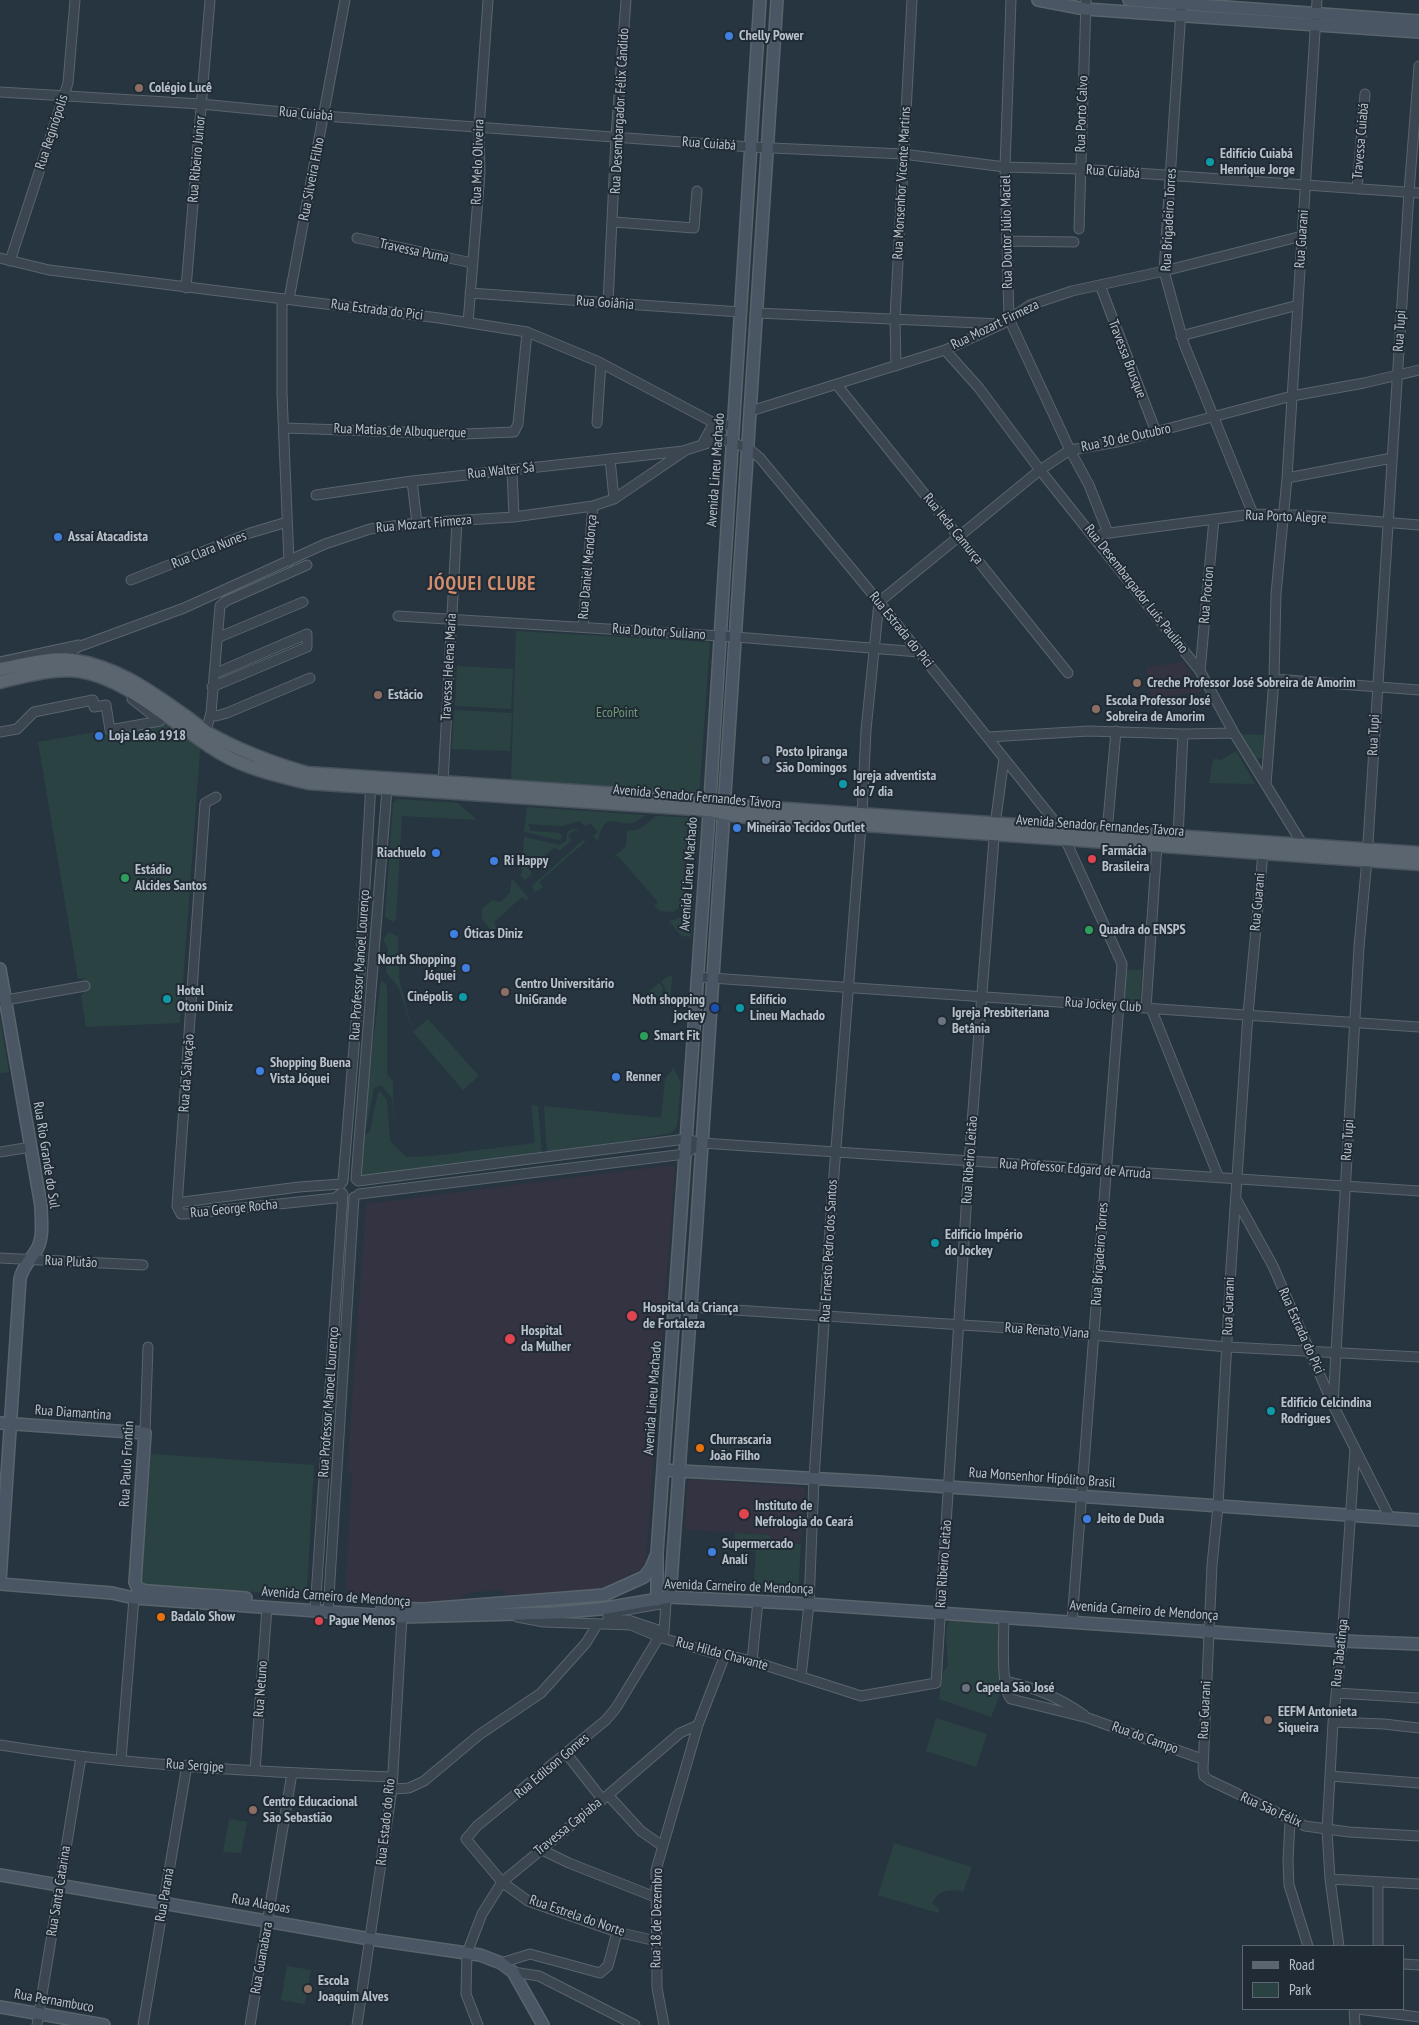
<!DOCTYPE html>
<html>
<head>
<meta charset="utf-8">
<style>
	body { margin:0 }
	#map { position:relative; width:1419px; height:2025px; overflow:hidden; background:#273540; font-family:"PT Sans Narrow",sans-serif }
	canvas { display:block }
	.legend { position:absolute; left:1242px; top:1945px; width:162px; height:65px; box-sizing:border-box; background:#202b35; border:1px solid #5d6771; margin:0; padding:6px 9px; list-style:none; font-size:15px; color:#b8c1ca }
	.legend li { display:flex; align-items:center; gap:10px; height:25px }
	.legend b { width:25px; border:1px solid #5d6771 }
</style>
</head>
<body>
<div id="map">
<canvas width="1419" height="2025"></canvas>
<ul class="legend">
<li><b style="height:6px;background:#5a6570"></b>Road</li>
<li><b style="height:14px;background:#2a4342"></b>Park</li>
</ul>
</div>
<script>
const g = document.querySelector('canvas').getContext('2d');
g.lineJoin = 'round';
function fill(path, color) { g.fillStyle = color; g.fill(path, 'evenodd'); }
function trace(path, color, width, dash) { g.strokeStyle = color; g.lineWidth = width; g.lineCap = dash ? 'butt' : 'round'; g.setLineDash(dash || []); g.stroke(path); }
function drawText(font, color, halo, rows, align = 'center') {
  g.font = font + ' "PT Sans Narrow",sans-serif'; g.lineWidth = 4; g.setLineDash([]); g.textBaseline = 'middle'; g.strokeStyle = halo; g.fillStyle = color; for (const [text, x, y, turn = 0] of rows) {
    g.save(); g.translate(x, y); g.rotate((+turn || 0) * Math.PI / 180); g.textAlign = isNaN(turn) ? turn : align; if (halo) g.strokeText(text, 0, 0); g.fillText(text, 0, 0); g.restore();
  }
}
fill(new Path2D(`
	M1184,662L1203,692L1150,698L1146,667Z
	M671,1165L675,1167L646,1562L639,1570L600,1589L508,1595L501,1590L467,1593L461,1599L413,1603L356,1599L351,1596L345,1587L352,1475L347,1471L366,1204Z
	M690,1479L802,1487L805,1489L801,1544L770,1541V1535L685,1530L687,1484Z`), '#333341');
fill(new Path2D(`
	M516,631L710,642L699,797L511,780Z
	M457,666L513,669L511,709L455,706Z
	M454,710L512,713L510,751L452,749Z
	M160,721L200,749L180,1023L86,1027L81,996L85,990L84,978L78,979L38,742Z
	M1240,734L1264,735L1262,758L1255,759Z
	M1236,751L1255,784L1209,783L1213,759L1221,760Z
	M398,799L458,803L477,820L402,816L396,919L393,922L385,917L393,803Z
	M527,807L646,815C643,817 639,820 635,822C618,829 605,807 598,841L593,836L598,832L590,823L586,826L579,821L562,826L528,824L531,831L560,833L562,838L559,840L524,832Z
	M656,816L697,818L699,821L697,854L687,877L682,905L673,912L660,911L654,906L658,902L618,856L613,858L626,846L627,831L640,829Z
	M573,829L577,830L579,834L575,830L568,835L572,840L559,851L555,847L529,869L532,874L525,880L520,875L522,873L524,837L560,845L566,841L567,832Z
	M583,840L591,845L585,842L539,882L543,887L535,892L532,886Z
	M512,878L529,899L526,901L522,897L494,922L497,928L492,932L482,919V909L492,900L501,902L510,893Z
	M695,878L691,937L681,936L669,921C700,913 686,898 695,878Z
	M389,932L398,937L399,978L413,1032L428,1019L479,1076L463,1090L413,1032L399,988L386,972L388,949L383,939Z
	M1121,970H1142L1140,999L1121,1000Z
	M670,975L672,977L670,1002L667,1003L665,1001L666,990L661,981Z
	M381,979L387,986V1074L393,1081L394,1129L392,1098L381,1085L374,1088L366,1128L362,1131Z
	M659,983L663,987L661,1002L645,995Z
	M0,1018L9,1072L0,1073Z
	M673,1067L681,1083L677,1126L672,1133L547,1154L544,1106L661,1118L665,1078L672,1071Z
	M380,1091L387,1100L390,1141L406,1157L432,1156L535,1143L531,1105L538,1106L542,1154L359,1176L362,1138L370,1131L378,1092Z
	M151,1454L314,1465L307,1589L300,1595L144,1585L141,1580Z
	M735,1533L770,1535V1541L801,1544L798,1593L796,1595L753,1592L756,1551L734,1549Z
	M950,1620L999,1624L1002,1690L991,1717L939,1699L943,1672L948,1666C948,1655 943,1626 950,1620Z
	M936,1718L987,1734L976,1767L926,1751Z
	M229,1819L247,1822L241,1853L223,1852Z
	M894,1843L972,1867L963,1892C951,1888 938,1890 932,1903L939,1909L938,1913L878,1895Z
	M287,1966L311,1970L305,2004L281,2000Z`), '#2a4342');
const street = new Path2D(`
	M1011,0L1005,167L1009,319L1070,450L1089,485L1108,533
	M1181,10L1164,271L1184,344L1253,514
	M0,92L201,104L324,116L751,147L903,154L1005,167L1080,169L1419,193
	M1357,189L1365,94
	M614,222L694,228L697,191
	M1079,229L1086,0
	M357,238L472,263
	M1008,241L1074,242
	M0,258L49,270L439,318L527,332L597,361L714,423L734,426
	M10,261L68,83L75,0
	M1100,285L1156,432
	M186,288L210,0
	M470,293L740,312
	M282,299V394L289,561
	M289,299L345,0
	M608,303L616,137L626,0
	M757,313L1002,324
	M468,323L480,173L479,128L488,0
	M1181,336L1298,305
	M945,350L979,388L1040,470L1200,671L1234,733L1303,845
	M896,366L895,318L912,0
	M837,385L1068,673
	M751,411L945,350L1002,324L1030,305L1072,291L1164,271L1302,236
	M597,423L601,363
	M284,428L464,434L514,432L518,424L527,332
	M703,443L714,423
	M610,459L614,499
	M512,471L514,517
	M1287,478L1392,458
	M412,481L417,523
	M316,495L412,481L683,451
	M1102,534L1253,514L1298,515L1419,525
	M131,580L250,533L287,522
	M879,602L1040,470L1070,450L1117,442L1292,396L1364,383L1419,370
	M398,616L736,637L919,652
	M583,627L593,506
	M217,638L303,602
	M70,660L73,650L78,647L184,608L325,544L370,529L417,523L514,517L593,506L614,499L686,450L721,439L748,448L760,458L879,602L1060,828
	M0,662L79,645
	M1200,671L1214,519
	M1274,679L1419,690
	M212,687L307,647V634L214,674
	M211,713L216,716L227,713L310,678
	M206,731L211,713L220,606L226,601L307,565
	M0,732L17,729L34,712L93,700L94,707L106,705L110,730L160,721L132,699
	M988,737L1089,731L1183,734L1234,733
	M443,783L457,521
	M1266,785L1274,679L1276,594L1287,478L1317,0
	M862,815L866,730L879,602
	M1107,832L1116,731
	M1178,837L1183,734
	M1065,839L1122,964L1072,1622
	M1263,853L1248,1014L1231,1267L1218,1506L1212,1565L1203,1770L1204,1776L1209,1780L1305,1826L1349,1832L1419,1836
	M697,977L1419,1027
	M0,1001L85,986
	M1146,1008L1157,845
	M1151,1008L1219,1178
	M0,1152L31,1147
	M356,1179L387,789
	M343,1181L360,974L371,783
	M358,1181L686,1139L702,1143L1419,1191
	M341,1184L299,1187L183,1202L177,1206L181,1214H186L335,1198L342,1193
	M359,1194L685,1154L702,1143
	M1236,1199L1273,1266L1333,1405L1390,1518
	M177,1206L205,803L216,797
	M0,1258L143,1265
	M674,1306L1024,1329L1228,1347L1419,1357
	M1333,1405L1359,947L1367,859L1409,192L1419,66
	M145,1433L148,1347
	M666,1603L664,1632L628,1620H608V1613Z
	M315,1611L343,1194
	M328,1612L354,1197
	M517,1617L544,1622L631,1625L659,1637L710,1652L752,1661L861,1696L936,1683L969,1162L995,825L1004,758
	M1004,1617C1004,1634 1000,1688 1011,1699L1088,1718L1202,1759
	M752,1661L758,1601
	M801,1677L809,1604L814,1479L831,1213L861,825
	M1006,1681C1035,1688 1059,1697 1084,1715
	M1336,1693L1419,1698
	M1333,1722L1384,1724L1419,1728
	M0,1745C129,1766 261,1772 391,1777
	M566,1753L602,1799
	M121,1760L134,1598
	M255,1770L267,1607
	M1330,1776L1419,1783
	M392,1789L409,1788L424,1781L479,1735L541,1693L586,1643L597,1625
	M608,1795L641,1831L661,1845
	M1290,1821L1288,1861L1289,1885L1308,1946
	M540,1849L569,1863L655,1897
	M1330,1879L1419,1884
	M656,1941L617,1932L528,1901L502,1882L466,1839L477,1826L606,1720L616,1708L659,1637
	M1339,1946L1330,1879L1327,1830L1333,1722L1342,1641L1355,1448
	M1378,1946V1883
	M501,1963L530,1954L600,1973L608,1966L617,1932
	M1403,1964L1419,1965
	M513,1972L539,1976L635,2025
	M1354,2009L1355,2025
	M1358,2009L1419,2017
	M37,2025L81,1757
	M143,2025L187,1765
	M250,2025L292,1773
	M357,2025L392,1789L402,1617
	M478,2025L466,1994L467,1953L482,1914L502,1882L608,1795L680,1733L698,1725
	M664,2025L657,1988L656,1870L698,1725L725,1655`);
const secondary = new Path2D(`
	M1038,0L1085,9L1419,32
	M1129,0L1419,21
	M0,969L41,1206C41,1219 44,1237 37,1249C31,1260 23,1265 20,1279L0,1581
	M0,1423L145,1433L135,1582
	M663,1470L878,1482L1419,1520
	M135,1582L138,1589L148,1591L246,1598
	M0,1584L112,1593L134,1598L402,1617L555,1613L600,1609L670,1597L809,1604L1342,1641L1419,1644
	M670,1597C709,1065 745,533 777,0
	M657,1600V1553L710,800L760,0
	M382,1608L424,1609L604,1595L644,1577L651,1568L656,1556
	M0,1875L370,1939L480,1955L501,1963L513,1972L543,2025
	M0,2007L104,2025`);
const primary = new Path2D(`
	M0,669C22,665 49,657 72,660C117,667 147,689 184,715C192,720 200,728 208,733C240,751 272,763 307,773L710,800L731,805L1419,853
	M0,682C25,676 52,668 79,671C129,678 178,729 222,754C248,769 279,776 308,783L709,810L736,816L1419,864`);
trace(street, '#59646d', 11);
trace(secondary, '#59646d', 14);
trace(primary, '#48525c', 15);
trace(street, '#3b4650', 9);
trace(secondary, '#4a5663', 11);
trace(primary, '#5a6570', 12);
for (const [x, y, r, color] of [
	[729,36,5,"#3f7fe0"],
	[139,88,5,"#8d6e63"],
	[1210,162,5,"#0f9aa8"],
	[58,537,5,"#3f7fe0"],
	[1137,683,5,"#8d6e63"],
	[378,695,5,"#8d6e63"],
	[1096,709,5,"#8d6e63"],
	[99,736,5,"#3f7fe0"],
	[766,760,5,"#5c6f8a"],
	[843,784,5,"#0f9aa8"],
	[737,828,5,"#3f7fe0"],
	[436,853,5,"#3f7fe0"],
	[1092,859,5,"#e0444e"],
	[494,861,5,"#3f7fe0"],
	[125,878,5,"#2e9e5b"],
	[1089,930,5,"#2e9e5b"],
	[454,934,5,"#3f7fe0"],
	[466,968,5,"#3f7fe0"],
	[505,992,5,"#8d6e63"],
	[463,997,5,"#0f9aa8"],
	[167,999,5,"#0f9aa8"],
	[715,1008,5,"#1a4fb4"],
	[740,1008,5,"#0f9aa8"],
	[942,1021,5,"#6b7280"],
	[644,1036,5,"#2e9e5b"],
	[260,1071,5,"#3f7fe0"],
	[616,1077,5,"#3f7fe0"],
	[935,1243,5,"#0f9aa8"],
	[632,1316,6,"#e0444e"],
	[510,1339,6,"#e0444e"],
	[1271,1411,5,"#0f9aa8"],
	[700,1448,5,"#e8710a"],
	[744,1514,6,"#e0444e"],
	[1087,1519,5,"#3f7fe0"],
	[712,1552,5,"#3f7fe0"],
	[161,1617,5,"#e8710a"],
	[319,1621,5,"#e0444e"],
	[966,1688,5,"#6b7280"],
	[1268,1720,5,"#8d6e63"],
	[253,1810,5,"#8d6e63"],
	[308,1989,5,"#8d6e63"]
]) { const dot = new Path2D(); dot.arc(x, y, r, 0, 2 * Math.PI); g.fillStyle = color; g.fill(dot); trace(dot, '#202b35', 2); }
drawText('bold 14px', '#b8c1ca', '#202b35', [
	["Chelly Power",739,36],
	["Colégio Lucê",149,88],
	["Edifício Cuiabá",1220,154],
	["Henrique Jorge",1220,170],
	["Assaí Atacadista",68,537],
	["Creche Professor José Sobreira de Amorim",1147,683],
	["Estácio",388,695],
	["Escola Professor José",1106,701],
	["Sobreira de Amorim",1106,717],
	["Loja Leão 1918",109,736],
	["Posto Ipiranga",776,752],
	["São Domingos",776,768],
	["Igreja adventista",853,776],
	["do 7 dia",853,792],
	["Mineirão Tecidos Outlet",747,828],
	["Farmácia",1102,851],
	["Brasileira",1102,867],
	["Riachuelo",426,853,"right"],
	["Ri Happy",504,861],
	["Estádio",135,870],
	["Alcides Santos",135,886],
	["Quadra do ENSPS",1099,930],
	["Óticas Diniz",464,934],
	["North Shopping",456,960,"right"],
	["Jóquei",456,976,"right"],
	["Centro Universitário",515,984],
	["UniGrande",515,1000],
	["Hotel",177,991],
	["Otoni Diniz",177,1007],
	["Cinépolis",453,997,"right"],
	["Noth shopping",705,1000,"right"],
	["jockey",705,1016,"right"],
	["Edifício",750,1000],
	["Lineu Machado",750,1016],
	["Igreja Presbiteriana",952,1013],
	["Betânia",952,1029],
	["Smart Fit",654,1036],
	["Shopping Buena",270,1063],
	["Vista Jóquei",270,1079],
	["Renner",626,1077],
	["Edifício Império",945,1235],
	["do Jockey",945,1251],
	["Hospital da Criança",643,1308],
	["de Fortaleza",643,1324],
	["Hospital",521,1331],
	["da Mulher",521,1347],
	["Edifício Celcindina",1281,1403],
	["Rodrigues",1281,1419],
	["Churrascaria",710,1440],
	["João Filho",710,1456],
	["Instituto de",755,1506],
	["Nefrologia do Ceará",755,1522],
	["Jeito de Duda",1097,1519],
	["Supermercado",722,1544],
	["Analí",722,1560],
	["Badalo Show",171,1617],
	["Pague Menos",329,1621],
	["Capela São José",976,1688],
	["EEFM Antonieta",1278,1712],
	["Siqueira",1278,1728],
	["Centro Educacional",263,1802],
	["São Sebastião",263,1818],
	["Escola",318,1981],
	["Joaquim Alves",318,1997]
], 'left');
drawText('14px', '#b8c1ca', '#202b35', [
	["Rua Desembargador Félix Cândido",620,111,-87],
	["Rua Cuiabá",306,114,5],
	["Rua Porto Calvo",1082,114,-88],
	["Rua Reginópolis",52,132,-72],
	["Travessa Cuiabá",1361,141,-85],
	["Rua Cuiabá",709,144,4],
	["Rua Ribeiro Júnior",197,159,-85],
	["Rua Melo Oliveira",478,162,-88],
	["Rua Cuiabá",1113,172,4],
	["Rua Silveira Filho",312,179,-79],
	["Rua Monsenhor Vicente Martins",902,183,-87],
	["Rua Brigadeiro Torres",1169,220,-87],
	["Rua Doutor Júlio Maciel",1007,232,-91],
	["Rua Guarani",1302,239,-86],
	["Travessa Puma",414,251,12],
	["Rua Goiânia",605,303,4],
	["Rua Estrada do Pici",377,310,7],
	["Rua Mozart Firmeza",995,325,-26],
	["Rua Tupi",1400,331,-86],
	["Travessa Brusque",1127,359,69],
	["Rua Matias de Albuquerque",400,431,2],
	["Rua 30 de Outubro",1126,438,-12],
	["Avenida Lineu Machado",716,470,-86],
	["Rua Walter Sá",501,471,-6],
	["Rua Porto Alegre",1286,517,2],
	["Rua Mozart Firmeza",424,524,-5],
	["Rua Ieda Camurça",953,529,51],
	["Rua Clara Nunes",209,550,-22],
	["Rua Daniel Mendonça",588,567,-85],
	["Rua Desembargador Luís Paulino",1136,589,52],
	["Rua Procion",1207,595,-85],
	["Rua Estrada do Pici",901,630,51],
	["Rua Doutor Suliano",659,632,4],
	["Travessa Helena Maria",449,667,-87],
	["Rua Tupi",1374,735,-87],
	["Avenida Senador Fernandes Távora",697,797,5],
	["Avenida Senador Fernandes Távora",1100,826,4],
	["Avenida Lineu Machado",689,874,-86],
	["Rua Guarani",1258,902,-85],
	["Rua Professor Manoel Lourenço",360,965,-86],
	["Rua Jockey Club",1103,1005,4],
	["Rua da Salvação",187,1073,-86],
	["Rua Tupi",1348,1140,-86],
	["Rua Rio Grande do Sul",46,1155,81],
	["Rua Ribeiro Leitão",970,1160,-86],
	["Rua Professor Edgard de Arruda",1075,1169,4],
	["Rua George Rocha",234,1209,-6],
	["Rua Ernesto Pedro dos Santos",829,1251,-87],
	["Rua Brigadeiro Torres",1100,1254,-86],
	["Rua Plutão",71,1262,3],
	["Rua Guarani",1229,1306,-88],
	["Rua Renato Viana",1047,1331,4],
	["Rua Estrada do Pici",1301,1331,66],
	["Avenida Lineu Machado",653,1398,-86],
	["Rua Professor Manoel Lourenço",329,1402,-86],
	["Rua Diamantina",73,1413,4],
	["Rua Paulo Frontin",127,1464,-87],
	["Rua Monsenhor Hipólito Brasil",1042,1478,4],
	["Rua Ribeiro Leitão",944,1564,-86],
	["Avenida Carneiro de Mendonça",739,1587,2],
	["Avenida Carneiro de Mendonça",336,1597,4],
	["Avenida Carneiro de Mendonça",1144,1611,4],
	["Rua Tabatinga",1340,1653,-84],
	["Rua Hilda Chavante",722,1654,15],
	["Rua Netuno",261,1689,-86],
	["Rua Guarani",1205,1710,-87],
	["Rua do Campo",1145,1738,20],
	["Rua Sergipe",195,1766,4],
	["Rua Edilson Gomes",552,1766,-40],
	["Rua São Félix",1271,1810,24],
	["Rua Estado do Rio",386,1822,-84],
	["Travessa Capiaba",568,1827,-39],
	["Rua Santa Catarina",59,1891,-81],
	["Rua Paraná",165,1895,-80],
	["Rua Alagoas",261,1904,10],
	["Rua Estrela do Norte",577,1916,19],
	["Rua 18 de Dezembro",657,1918,-89],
	["Rua Guanabara",262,1958,-80],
	["Rua Pernambuco",54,2001,10]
]);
drawText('14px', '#709a75', '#202b35', [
	["EcoPoint",617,713]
]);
g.letterSpacing = '1px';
drawText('bold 19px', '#d08d6d', '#202b35', [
	["JÓQUEI CLUBE",482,585]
]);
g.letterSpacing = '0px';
</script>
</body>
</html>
